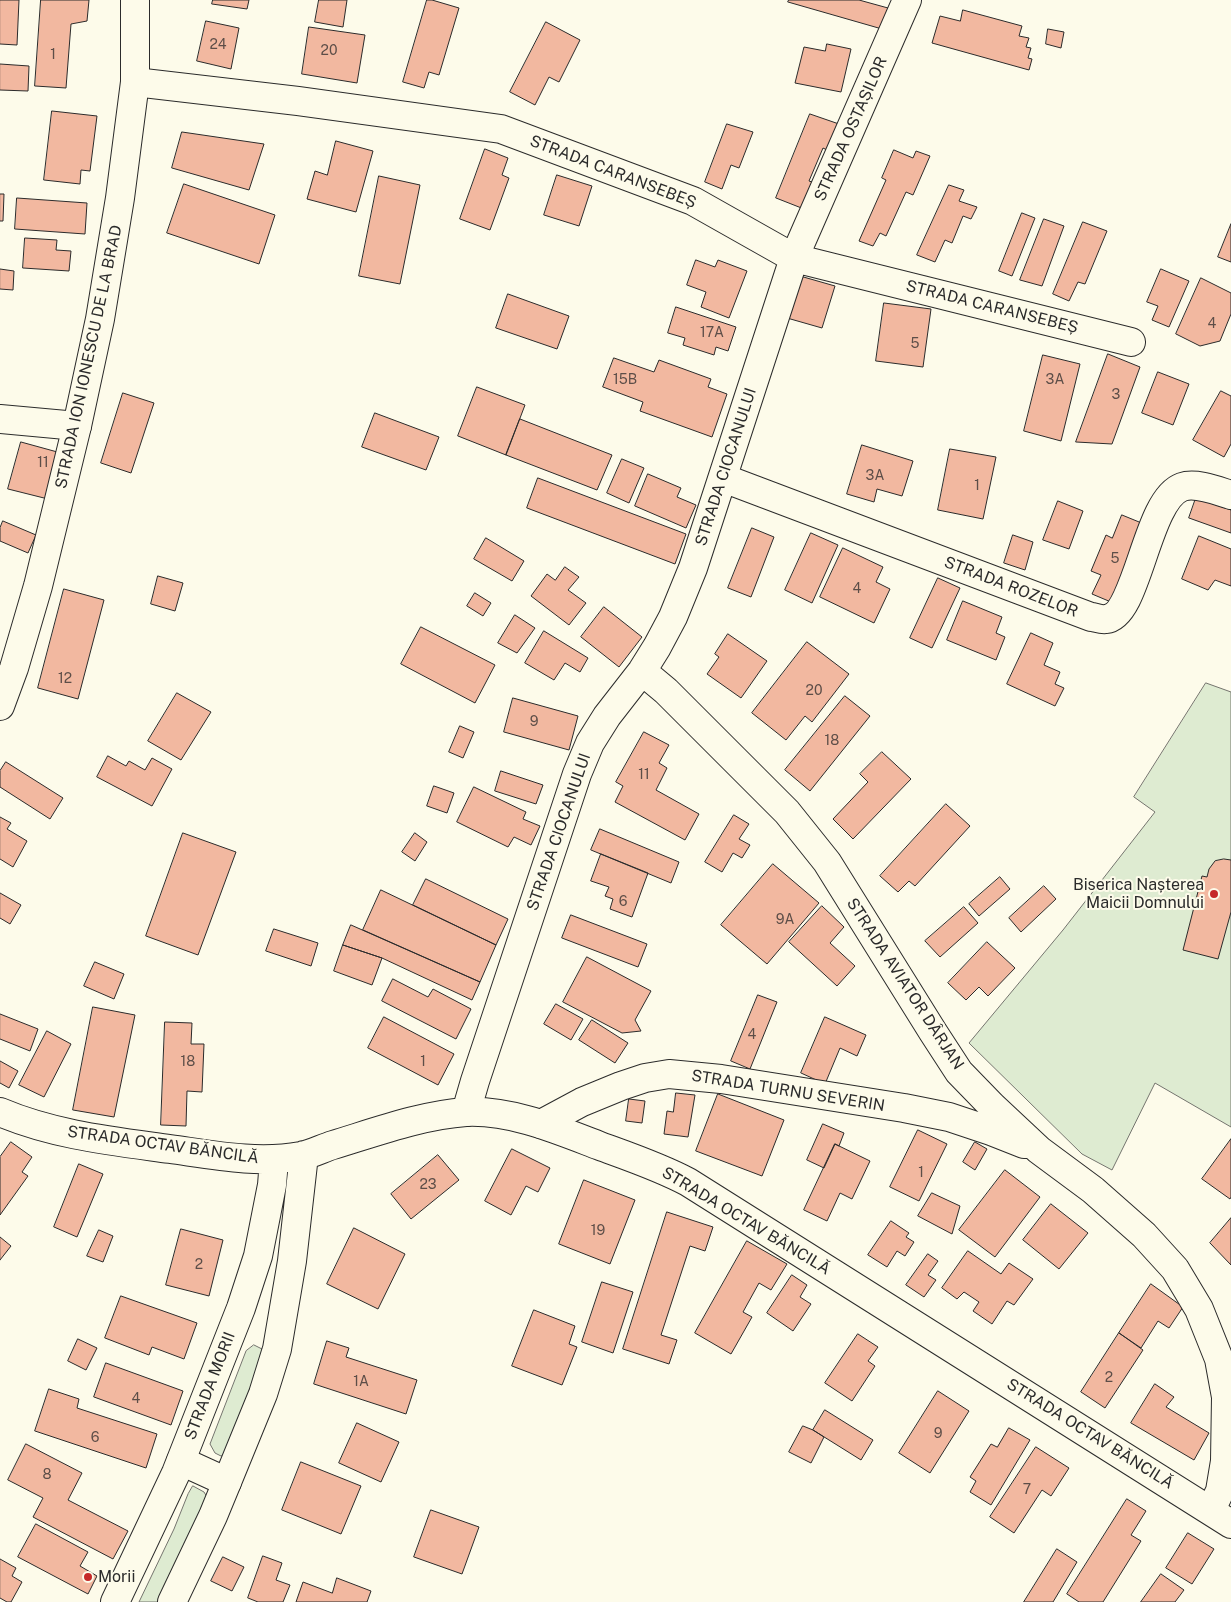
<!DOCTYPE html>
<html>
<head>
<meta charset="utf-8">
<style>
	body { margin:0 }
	canvas { display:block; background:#fdfbea }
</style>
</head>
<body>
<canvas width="1231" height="1602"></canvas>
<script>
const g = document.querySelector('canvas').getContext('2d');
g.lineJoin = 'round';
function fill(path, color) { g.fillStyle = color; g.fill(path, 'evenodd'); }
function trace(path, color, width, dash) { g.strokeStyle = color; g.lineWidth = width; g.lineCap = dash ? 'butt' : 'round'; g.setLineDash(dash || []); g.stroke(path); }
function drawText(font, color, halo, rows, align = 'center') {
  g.font = font + ' "Public Sans",sans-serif'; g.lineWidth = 4; g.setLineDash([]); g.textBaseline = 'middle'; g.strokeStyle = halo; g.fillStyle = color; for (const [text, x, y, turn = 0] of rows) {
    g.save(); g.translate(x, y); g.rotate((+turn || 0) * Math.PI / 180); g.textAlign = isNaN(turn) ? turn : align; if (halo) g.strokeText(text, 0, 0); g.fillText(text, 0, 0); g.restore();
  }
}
const green = new Path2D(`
	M1206,683L1231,692V1127L1155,1083L1112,1170L1082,1154L969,1043L1063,930L1155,812L1134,797Z
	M254,1345L262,1349L264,1355L229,1453L221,1456L215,1453L210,1444L246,1351Z
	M193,1486L204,1492L207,1497L162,1602H139L174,1529L188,1494Z`);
fill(green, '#deebd1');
trace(green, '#74746e', 1);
const building = new Path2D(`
	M0,0H19L17,45L0,44Z
	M41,0H89L87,21L71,24L66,88L35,86Z
	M213,0H249L247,9L212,4Z
	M319,0H347L343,27L315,22Z
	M427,0H432L459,8L439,75L429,72L424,88L403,82Z
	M789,0H859L888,8L882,29L788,2Z
	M963,10L1022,26L1019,36L1029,38L1026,47L1031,48L1028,58L1032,59L1029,70L932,43L940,16L960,21Z
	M206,21L239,28L231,69L197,61Z
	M546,22L580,40L559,82L549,77L535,105L510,92Z
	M309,27L365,35L357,83L302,74Z
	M1048,29L1064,32L1061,48L1046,44Z
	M827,44L851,49L841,92L795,83L804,47L825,51Z
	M0,64L29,66L28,91L0,90Z
	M52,111L97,116L90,171L81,170L80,184L44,180Z
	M810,114L839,124L829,151L823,148L809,181L815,183L804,209L776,198Z
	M727,124L753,132L739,168L731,165L722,189L705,182Z
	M182,132L264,144L249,190L172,168Z
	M336,141L373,151L356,212L307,199L315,171L327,175Z
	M485,149L508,158L502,175L509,178L490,230L460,219Z
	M894,150L913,158L916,151L930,156L913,195L906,192L886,236L880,233L873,246L859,241L886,180L882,178Z
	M557,175L592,186L579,226L544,215Z
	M379,176L420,185L400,284L359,276Z
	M184,184L275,215L259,264L167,233Z
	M949,185L964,190L959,201L977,207L971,219L963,216L952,243L945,240L935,262L917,255Z
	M0,194H4L3,221H0Z
	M17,198L87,203L85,234L15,229Z
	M1022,213L1035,218L1012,276L999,271Z
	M1044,219L1064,226L1042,286L1020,280Z
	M1083,222L1107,231L1085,284L1078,282L1069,301L1053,294Z
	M1231,224V262L1218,257Z
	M25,238L57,240L56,250L71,251L69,271L23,268Z
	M696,260L715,267L718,260L747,271L729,318L701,307L706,292L687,285Z
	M0,269L14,271L13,290L0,289Z
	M1161,269L1189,281L1169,327L1152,320L1158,306L1147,302Z
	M800,276L835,286L822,328L787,318Z
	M1201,278L1231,293V314L1220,341L1200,346L1176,334Z
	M508,294L569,316L557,349L496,328Z
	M884,303L931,309L923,367L876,361Z
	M676,307L736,327L728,351L716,347L714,355L683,345L685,338L668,333Z
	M1108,354L1140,367L1112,444L1076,442Z
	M1043,355L1080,364L1061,441L1024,431Z
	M614,358L654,372L659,360L711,379L708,387L727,394L712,437L640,411L643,402L603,387Z
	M1158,372L1189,384L1173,425L1142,413Z
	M477,387L525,405L506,455L458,436Z
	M1221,391L1231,396V444L1224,457L1193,440Z
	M123,393L154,403L131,473L101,463Z
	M375,413L439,437L426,470L362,447Z
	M520,419L612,455L597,490L506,455Z
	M21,442L61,453L48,499L8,489Z
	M862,445L913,461L902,496L877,489L874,502L847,494Z
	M950,449L996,457L983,519L938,510Z
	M622,459L644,468L629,503L607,493Z
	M648,474L681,488L677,497L696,505L686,528L635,506Z
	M538,478L686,534L675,564L527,508Z
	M1196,498L1231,510V533L1189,518Z
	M1058,501L1083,511L1069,549L1043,540Z
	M1122,515L1144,524L1111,602L1092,594L1101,575L1091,571L1106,535L1112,538Z
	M3,521L36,535L28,553L0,541V528Z
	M752,528L774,537L751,597L728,588Z
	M811,533L838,545L812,603L785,590Z
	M1013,535L1033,542L1025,570L1004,563Z
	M1199,536L1231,549V586L1215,580L1208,590L1182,579Z
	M486,538L524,561L512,581L474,559Z
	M843,548L883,567L876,582L890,589L874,623L820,597Z
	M565,567L579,577L568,590L586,603L569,625L531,596L547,574L555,580Z
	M158,576L183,583L175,611L151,604Z
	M938,578L960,588L932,648L910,638Z
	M64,589L104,600L78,699L38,688Z
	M475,593L491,603L483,616L467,606Z
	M963,601L1002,617L996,633L1005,637L996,660L947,640Z
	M604,607L642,637L619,667L581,637Z
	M515,615L535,628L517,653L498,643Z
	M421,627L495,665L475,703L401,664Z
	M544,631L588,658L580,672L565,663L554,680L525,663Z
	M1031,633L1053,643L1044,665L1060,672L1055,684L1064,688L1055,706L1007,684Z
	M728,634L767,661L741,698L707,674L719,657L715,654Z
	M807,642L849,674L812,722L805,716L786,740L752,713Z
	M177,693L211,712L181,760L148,741Z
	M845,696L870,716L810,791L785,770Z
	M513,698L578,716L569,750L504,732Z
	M460,726L474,732L463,758L449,752Z
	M644,732L669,745L659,763L667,768L656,790L699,814L685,840L615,802L623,786L616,782Z
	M882,752L911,779L853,839L833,819L868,782L860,774Z
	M108,756L126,766L129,761L145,770L152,758L172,769L152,806L97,777Z
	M6,762L63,798L50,819L0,787V771Z
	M501,771L543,785L536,804L495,791Z
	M434,786L454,793L447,813L427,806Z
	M474,787L526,812L523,819L540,826L531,845L514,837L508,847L457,822Z
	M946,804L970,826L915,886L909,881L898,892L880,876Z
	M734,815L749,824L739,839L750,845L742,858L733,853L722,872L705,862Z
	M0,817L11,823L7,829L27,841L13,867L0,859Z
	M600,829L679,862L671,883L591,850Z
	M183,833L236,852L198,955L146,936Z
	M415,833L427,842L415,861L402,852Z
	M601,854L648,873L632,917L610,909L613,899L605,896L609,887L591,881Z
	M1224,859L1231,860V912L1218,959L1183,950L1202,876L1207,877L1209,869L1215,861Z
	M773,864L819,903L767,964L721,925Z
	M1000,877L1010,889L979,916L969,904Z
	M426,879L508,919L496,945L413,905Z
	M1044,886L1056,899L1021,932L1009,918Z
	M381,890L496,945L480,982L363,930Z
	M0,893L21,905L10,924L0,918Z
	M822,906L844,927L830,943L855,966L837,986L789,942Z
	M964,907L978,923L940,957L925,941Z
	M571,915L647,944L638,967L562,938Z
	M351,925L480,982L472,1000L382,958L343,945Z
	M274,929L318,943L311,966L266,951Z
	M987,942L1015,968L988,996L979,987L966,1000L948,983Z
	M343,945L382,958L372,985L334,971Z
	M587,957L651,991L635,1020L641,1031L622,1033L563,1002Z
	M95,962L124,974L114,999L84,986Z
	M393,979L428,997L433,989L471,1009L456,1039L382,1001Z
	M758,995L777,1002L750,1069L731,1061Z
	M556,1004L583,1019L571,1040L544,1024Z
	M93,1007L135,1015L114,1117L73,1110Z
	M0,1014L38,1029L30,1051L0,1039Z
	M384,1017L454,1054L438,1085L368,1048Z
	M825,1017L866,1035L857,1056L840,1048L825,1084L801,1073Z
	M592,1020L628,1043L615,1063L579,1040Z
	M165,1022L192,1023L191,1044H204L202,1092L187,1091L186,1126L161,1125Z
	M47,1031L71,1044L44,1097L19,1085Z
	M0,1061L18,1071L9,1088L0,1083Z
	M676,1093L695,1095L688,1137L664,1134L667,1111L673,1112Z
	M718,1094L784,1120L762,1176L696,1151Z
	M629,1099L645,1101L642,1123L626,1121Z
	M823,1124L844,1133L839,1146L835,1144L824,1168L807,1160Z
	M918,1130L947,1144L919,1201L890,1187Z
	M1231,1139V1197L1230,1199L1202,1179Z
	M11,1142L32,1157L22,1172L28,1176L0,1215V1157Z
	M975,1142L987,1149L975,1170L963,1162Z
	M835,1144L870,1161L852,1199L840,1193L827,1221L804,1210Z
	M512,1149L550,1168L538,1192L526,1186L511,1215L485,1201Z
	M438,1155L459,1180L411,1219L391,1194Z
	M79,1164L103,1174L77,1237L54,1227Z
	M1005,1170L1040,1197L995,1257L959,1230Z
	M584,1180L635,1200L610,1264L559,1244Z
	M932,1193L960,1206L952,1234L918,1216Z
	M1051,1204L1088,1233L1059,1269L1023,1240Z
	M667,1212L713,1227L705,1251L690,1246L661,1335L677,1340L669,1364L623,1349Z
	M1231,1218V1265L1210,1243Z
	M891,1221L909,1233L906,1237L914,1242L905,1256L897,1251L887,1267L868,1255Z
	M354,1228L405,1254L378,1309L327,1284Z
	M181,1229L223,1240L209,1296L166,1285Z
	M99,1230L113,1236L103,1262L87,1256Z
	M0,1237L11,1246L0,1260Z
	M747,1241L787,1264L771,1290L759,1283L743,1312L752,1317L731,1354L695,1333Z
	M968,1251L1001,1274L1009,1263L1033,1279L1014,1305L1007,1301L992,1324L973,1311L979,1302L964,1292L957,1299L942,1288Z
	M928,1254L938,1261L928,1275L936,1280L924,1297L906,1285Z
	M792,1275L807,1285L800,1297L811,1304L793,1331L767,1313Z
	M602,1282L633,1292L613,1353L582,1342Z
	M1151,1284L1183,1307L1169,1328L1158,1321L1141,1348L1119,1333Z
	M121,1296L197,1323L184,1359L152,1347L149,1355L105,1338Z
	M534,1310L575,1326L569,1344L577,1347L562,1385L512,1366Z
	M1119,1333L1143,1350L1105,1408L1081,1392Z
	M858,1334L878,1347L868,1361L875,1366L852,1401L825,1383Z
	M78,1339L97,1348L86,1370L68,1361Z
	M327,1341L349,1348L346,1357L417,1380L406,1414L314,1384Z
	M106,1363L183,1391L171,1425L94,1397Z
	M1155,1384L1174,1397L1166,1407L1209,1433L1194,1460L1131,1423Z
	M49,1389L79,1399L77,1408L157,1434L146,1468L35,1431Z
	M938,1391L969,1411L930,1473L899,1453Z
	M825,1410L873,1440L861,1460L813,1430Z
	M357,1423L399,1442L381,1482L339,1463Z
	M803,1426L813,1430L824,1437L811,1463L789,1452Z
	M1009,1428L1030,1440L991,1505L970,1492L976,1481L970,1477L991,1444L997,1447Z
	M26,1444L82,1473L68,1500L128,1531L113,1559L33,1517L43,1498L8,1480Z
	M1036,1447L1069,1468L1051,1496L1042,1490L1014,1533L990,1517Z
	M301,1462L361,1486L341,1534L282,1510Z
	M1127,1499L1146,1511L1131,1535L1141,1541L1103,1602H1079L1067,1594Z
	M431,1510L479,1527L462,1574L414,1557Z
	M36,1524L88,1552L80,1566L97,1576L88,1594L18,1557Z
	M1188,1533L1214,1549L1192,1584L1166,1568Z
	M1057,1549L1077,1562L1053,1602H1024Z
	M263,1556L282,1563L276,1580L290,1585L283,1602H258L248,1598Z
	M223,1557L244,1567L232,1591L211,1581Z
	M0,1559L16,1568L12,1576L22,1582L11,1602H7L0,1598Z
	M1161,1574L1184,1590L1175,1602H1141Z
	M337,1578L371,1591L367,1602H296L303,1582L332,1593Z`);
fill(building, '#f2b8a0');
trace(building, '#2b2b2b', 1);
const minor = new Path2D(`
	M135,82L298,101L501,129L693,201L794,258L1131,342
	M0,419L77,426
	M723,478L1091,617C1095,617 1101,620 1106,619C1138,616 1146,500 1182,487C1196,482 1218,491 1231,495
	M642,671L666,691L787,812L827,862L933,1032L959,1072L992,1106L1039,1150L1093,1190L1144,1235L1175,1269L1199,1309L1219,1359L1226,1397L1225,1461L1220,1491L1211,1510
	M466,1112L475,1081L577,774L590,743L607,716L642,671L657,647L673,617L693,568L794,258L907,0
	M541,1124L582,1102L621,1086L645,1078L669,1074L721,1079L904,1108L949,1117L991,1131L1024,1144
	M181,1461L227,1482`);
const tertiary = new Path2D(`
	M0,706L14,668L38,586L77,426L100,319L120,198L135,82V0
	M0,1112C54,1135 112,1141 170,1149C213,1155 257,1164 301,1156C312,1154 323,1148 333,1145C376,1132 422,1115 466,1112C512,1110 558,1130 600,1146C630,1157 660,1167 688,1182L1231,1524
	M115,1602L176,1473L241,1308L258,1256L272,1185L274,1160
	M172,1602L213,1516L227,1482L263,1394L277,1349L292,1261L304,1155`);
trace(minor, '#2b2b2b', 30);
trace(tertiary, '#2b2b2b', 30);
trace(minor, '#fdfbea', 28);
trace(tertiary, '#fdfbea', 28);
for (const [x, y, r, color] of [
	[1214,894,5,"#c62828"],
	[88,1577,5,"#c62828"]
]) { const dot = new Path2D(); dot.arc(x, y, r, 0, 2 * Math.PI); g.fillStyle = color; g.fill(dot); trace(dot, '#fdfbea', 2); }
drawText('14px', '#5d4e48', null, [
	["24",218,45],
	["20",329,51],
	["1",53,55],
	["4",1212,324],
	["17A",712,333],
	["5",915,344],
	["15B",625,380],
	["3A",1055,380],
	["3",1116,395],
	["11",43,463],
	["3A",875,476],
	["1",977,486],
	["5",1115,559],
	["4",857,589],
	["12",65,679],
	["20",814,691],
	["9",534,722],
	["18",832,741],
	["11",644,775],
	["6",623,902],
	["9A",785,920],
	["4",752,1035],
	["18",188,1062],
	["1",423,1062],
	["1",921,1173],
	["23",428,1185],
	["19",598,1231],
	["2",199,1265],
	["2",1109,1378],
	["1A",361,1382],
	["4",136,1399],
	["9",938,1434],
	["6",95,1438],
	["8",47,1475],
	["7",1027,1490]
]);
drawText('16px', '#2b2b2b', '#fdfbea', [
	["STRADA OSTAȘILOR",851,129,-66],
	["STRADA CARANSEBEȘ",613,172,21],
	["STRADA CARANSEBEȘ",992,307,14],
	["STRADA ION IONESCU DE LA BRAD",89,357,-78],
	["STRADA CIOCANULUI",726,467,-72],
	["STRADA ROZELOR",1011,587,21],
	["STRADA CIOCANULUI",559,832,-71],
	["STRADA AVIATOR DÂRJAN",905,984,57],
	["STRADA TURNU SEVERIN",788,1091,9],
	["STRADA OCTAV BĂNCILĂ",163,1145,8],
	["STRADA OCTAV BĂNCILĂ",746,1221,31],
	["STRADA MORII",210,1386,-69],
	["STRADA OCTAV BĂNCILĂ",1090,1434,32]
]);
drawText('16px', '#2b2b2b', '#fdfbea', [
	["Biserica Nașterea",1204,885],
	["Maicii Domnului",1204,903],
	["Morii",98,1577,"left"]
], 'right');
</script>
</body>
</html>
